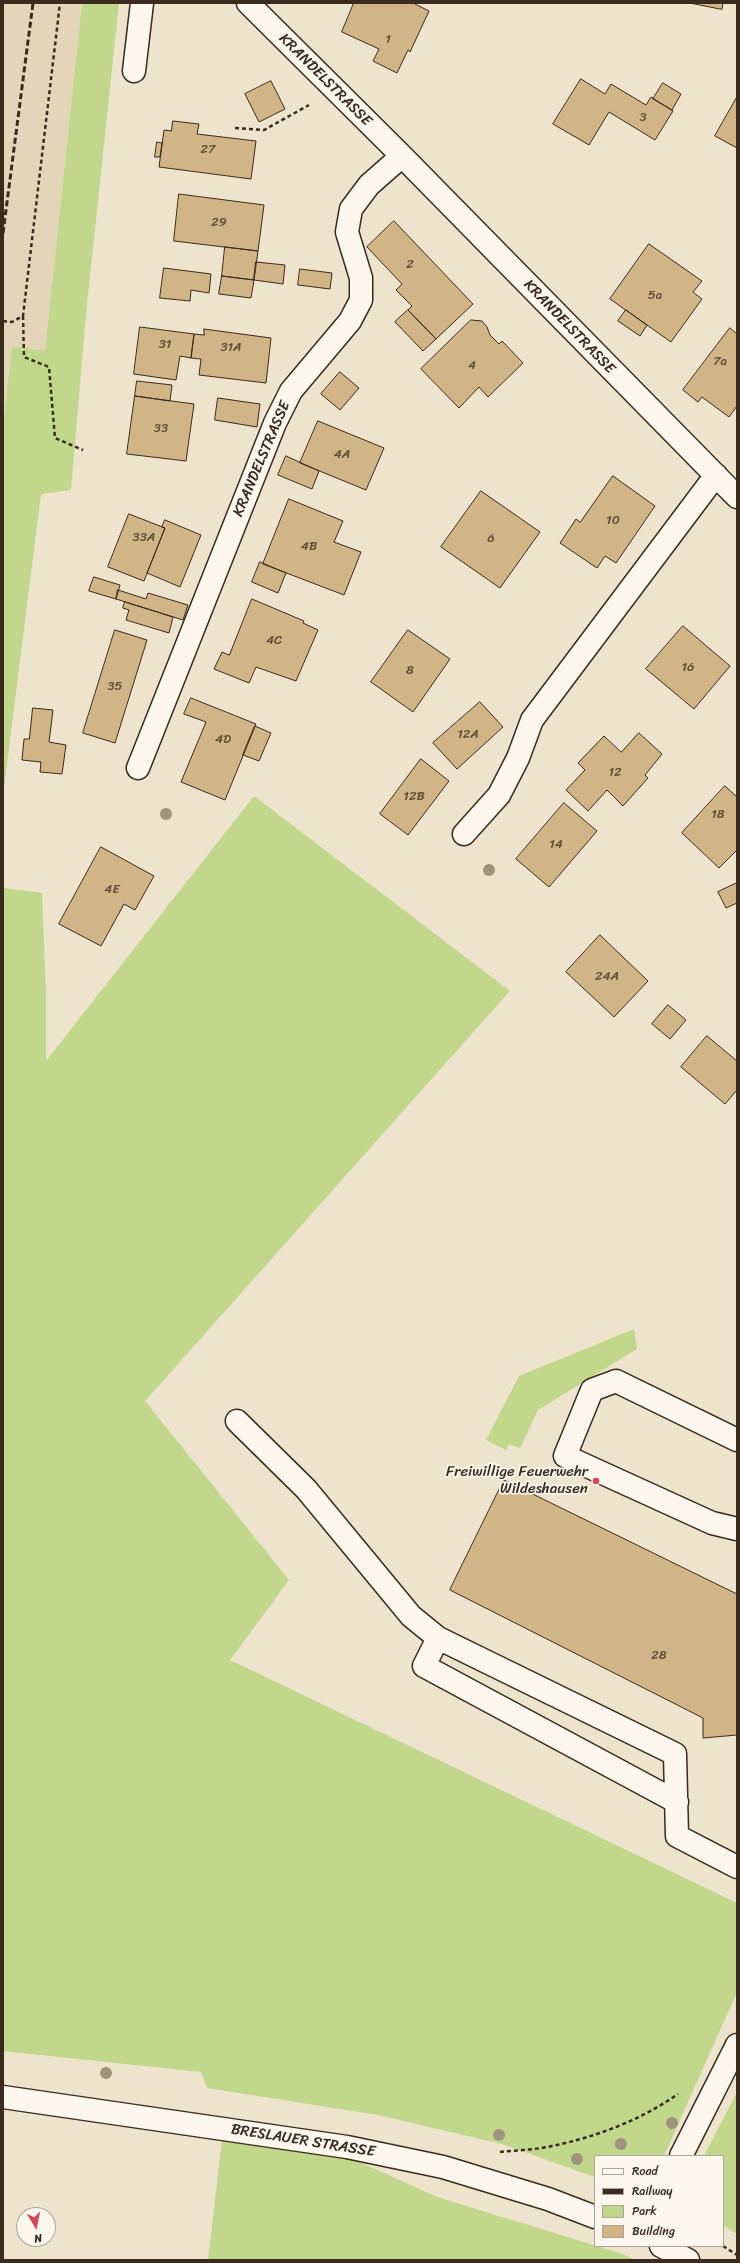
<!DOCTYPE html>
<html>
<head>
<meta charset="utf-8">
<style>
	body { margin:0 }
	#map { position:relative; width:740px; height:2263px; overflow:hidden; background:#eee3cd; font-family:Sriracha,sans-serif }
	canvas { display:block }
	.frame { position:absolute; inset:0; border:4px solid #3b2a1e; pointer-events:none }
	.legend { position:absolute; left:594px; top:2155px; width:130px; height:92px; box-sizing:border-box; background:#fbf7ec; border:1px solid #aea59a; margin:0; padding:5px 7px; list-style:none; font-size:12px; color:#3b2a1e }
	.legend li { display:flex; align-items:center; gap:8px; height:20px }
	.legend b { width:20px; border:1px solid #aea59a }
	.north { position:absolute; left:16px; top:2207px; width:40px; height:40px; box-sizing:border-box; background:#fbf7ec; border:1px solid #aea59a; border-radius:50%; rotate:170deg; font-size:11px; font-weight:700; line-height:16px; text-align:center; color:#3b2a1e }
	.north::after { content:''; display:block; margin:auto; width:14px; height:18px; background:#d1495b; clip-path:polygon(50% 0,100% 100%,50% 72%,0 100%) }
</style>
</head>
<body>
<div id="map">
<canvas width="740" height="2263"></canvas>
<div class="frame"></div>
<ul class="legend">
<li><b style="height:5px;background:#fbf7ec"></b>Road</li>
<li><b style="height:5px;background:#3b2a1e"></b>Railway</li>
<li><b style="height:11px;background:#c0d78c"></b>Park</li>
<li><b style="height:11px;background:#d1b586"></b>Building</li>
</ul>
<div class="north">N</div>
</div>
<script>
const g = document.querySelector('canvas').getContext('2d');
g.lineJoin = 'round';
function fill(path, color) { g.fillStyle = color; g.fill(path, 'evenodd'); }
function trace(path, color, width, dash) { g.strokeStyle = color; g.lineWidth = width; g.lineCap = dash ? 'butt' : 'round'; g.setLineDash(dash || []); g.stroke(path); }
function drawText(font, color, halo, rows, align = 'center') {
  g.font = font + ' Sriracha,sans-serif'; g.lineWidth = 3.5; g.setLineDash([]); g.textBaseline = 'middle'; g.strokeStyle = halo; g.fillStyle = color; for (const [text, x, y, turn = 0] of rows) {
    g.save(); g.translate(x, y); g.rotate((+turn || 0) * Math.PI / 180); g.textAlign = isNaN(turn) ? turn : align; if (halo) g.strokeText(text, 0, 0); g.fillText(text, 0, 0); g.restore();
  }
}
fill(new Path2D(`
	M3,3H82L45,351L12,346L3,426Z`), '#e5d5b8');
fill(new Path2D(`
	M82,3H119L86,314L71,490L41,494L3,796V426L12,346L45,351Z
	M254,796L510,991L145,1401L289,1580L230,1660L737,1903V1992L664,2156H595V2177L502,2144L378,2115L207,2088L201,2072L3,2051V888L42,893L46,992V1061Z
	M634,1329L637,1349L538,1410L520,1448L509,1444L506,1450L486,1440L519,1376Z
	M737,2092V2234L723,2225V2156H704Z
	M222,2140L353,2159L437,2197L623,2254L634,2260H208Z`), '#c0d78c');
const building = new Path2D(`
	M354,3H413L429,11L410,52L408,50L397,73L373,61L379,49L342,32Z
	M690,3H723L722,9Z
	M581,79L605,94L611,84L646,105L651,97L673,111L655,140L609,112L589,145L553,124Z
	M271,81L285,109L259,122L245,94Z
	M663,83L681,94L672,110L653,99Z
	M737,97V148L715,136Z
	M173,121L199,124L197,134L256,141L251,179L159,167L164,130L171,131Z
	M157,142L162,143L160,157H155Z
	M179,194L264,205L258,251L174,241Z
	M394,221L473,304L436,339L408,310L412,306L396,290L402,284L367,247Z
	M649,244L702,281L693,292L702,299L671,342L610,299Z
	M225,247L258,251L254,280L222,276Z
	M256,262L285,265L283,284L254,280Z
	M164,268L211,274L209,293L191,290L190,301L160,298Z
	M300,269L332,273L330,289L298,285Z
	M222,276L254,280L251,298L219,294Z
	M408,310L436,339L423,351L395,322Z
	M626,310L647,325L640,336L618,321Z
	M471,320L482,321L487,327L490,335L499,344L502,341L523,363L488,397L479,387L459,408L421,369Z
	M140,327L194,334L191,358L180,356L176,380L134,374Z
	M730,328L737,334V406L729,417L702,397L698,402L683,390Z
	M204,329L271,338L266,383L199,375L201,359L191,358L194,334L204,335Z
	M340,372L359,388L340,410L321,394Z
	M137,381L172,385L170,401L135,396Z
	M135,396L194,404L186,461L127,454Z
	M218,398L260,404L257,427L215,420Z
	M318,421L384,448L366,490L300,463Z
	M286,456L319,471L312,489L278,475Z
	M613,476L655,506L616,563L605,556L597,568L560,543L576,519L580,522Z
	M481,491L540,532L500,588L441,547Z
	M289,499L343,521L334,542L361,552L344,595L263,564Z
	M129,514L165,528L144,581L108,567Z
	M165,520L201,535L180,587L147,573L165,528L162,527Z
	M260,562L286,573L278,593L252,582Z
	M94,577L120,585L116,599L89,591Z
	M118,590L146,599L148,593L188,605L183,620L116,599Z
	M252,599L304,621L303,623L318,630L296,681L256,667L249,683L214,669L222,652L229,655Z
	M125,602L173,617L169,633L126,620L129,610L123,608Z
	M683,626L730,666L694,709L646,669Z
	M115,630L147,640L115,743L83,733Z
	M408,630L450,659L413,712L371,682Z
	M191,698L256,724L225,800L181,782L206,722L184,714Z
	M480,702L503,727L457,769L433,743Z
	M33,708L53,710L49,742L66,745L62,774L40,772L41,762L22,760L24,739H29Z
	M255,726L271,733L259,761L243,755Z
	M639,733L662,754L645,775L648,778L623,806L607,790L588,811L566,790L585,770L578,763L604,736L621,752Z
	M421,759L449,781L408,835L380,814Z
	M725,786L737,797V850L719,868L682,833Z
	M564,803L597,831L549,887L516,859Z
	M101,847L154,876L135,910L124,904L101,946L59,924Z
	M737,883V903L726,908L718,892Z
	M600,935L648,981L614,1017L566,972Z
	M668,1005L686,1020L670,1039L652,1024Z
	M707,1036L737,1061V1090L725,1104L681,1067Z
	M504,1480L737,1594V1735L703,1738V1718L450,1590Z`);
fill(building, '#d1b586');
trace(building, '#3b2a1e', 1);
const minor = new Path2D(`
	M248,3L402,156L737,497
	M134,71L142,3
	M138,768L275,423L291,391L350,321L361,300V278L347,232L351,209L369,185L402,156
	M464,834L499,795L518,758L532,720L716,475
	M237,1421L306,1489L411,1616L438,1638
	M737,1440L616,1381L592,1390L565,1456L712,1523L737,1529
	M677,1802L424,1666L438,1638L675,1754L677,1836L737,1867
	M3,2097L347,2147L443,2167L548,2199L595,2217
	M681,2156L737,2045
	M661,2246L688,2260`);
trace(minor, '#3b2a1e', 25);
trace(new Path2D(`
	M235,128L264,130L309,105
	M23,316L24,357L49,367L55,438L83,450
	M3,321L12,322L23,316L60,3
	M500,2152C517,2150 535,2150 552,2146C596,2137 641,2120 678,2094
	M723,2246L737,2255`), '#3b2a1e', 2.5, [4, 3]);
trace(minor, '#fbf7ec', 22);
trace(new Path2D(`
	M3,233L33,3`), '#3b2a1e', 3, [6, 3]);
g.fillStyle = '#9e957c';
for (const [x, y] of [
	[166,814],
	[489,870],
	[106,2073],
	[672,2123],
	[499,2135],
	[621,2144],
	[577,2159]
]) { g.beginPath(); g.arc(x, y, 6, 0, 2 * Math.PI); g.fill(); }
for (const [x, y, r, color] of [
	[596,1481,4,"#d1495b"]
]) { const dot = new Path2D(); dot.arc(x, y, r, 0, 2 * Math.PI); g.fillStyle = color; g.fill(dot); trace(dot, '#fbf7ec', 1.5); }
drawText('13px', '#604d38', null, [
	["1",388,40],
	["3",643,118],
	["27",208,150],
	["29",219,223],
	["2",410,265],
	["5a",655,296],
	["31",165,345],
	["31A",231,348],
	["7a",720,362],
	["4",472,366],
	["33",161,429],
	["4A",342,455],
	["10",613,521],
	["33A",144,538],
	["6",491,539],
	["4B",309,547],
	["4C",274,641],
	["16",688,668],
	["8",410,671],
	["35",115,687],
	["12A",468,735],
	["4D",223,740],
	["12",615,773],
	["12B",414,797],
	["18",718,815],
	["14",556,845],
	["4E",112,890],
	["24A",607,977],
	["28",659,1656]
]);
drawText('15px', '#3b2a1e', '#fbf7ec', [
	["KRANDELSTRASSE",325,80,45],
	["KRANDELSTRASSE",569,327,46],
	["KRANDELSTRASSE",262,459,-67],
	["BRESLAUER STRASSE",303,2141,9]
]);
drawText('15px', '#3b2a1e', '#fbf7ec', [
	["Freiwillige Feuerwehr",588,1472],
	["Wildeshausen",588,1489]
], 'right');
</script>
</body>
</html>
